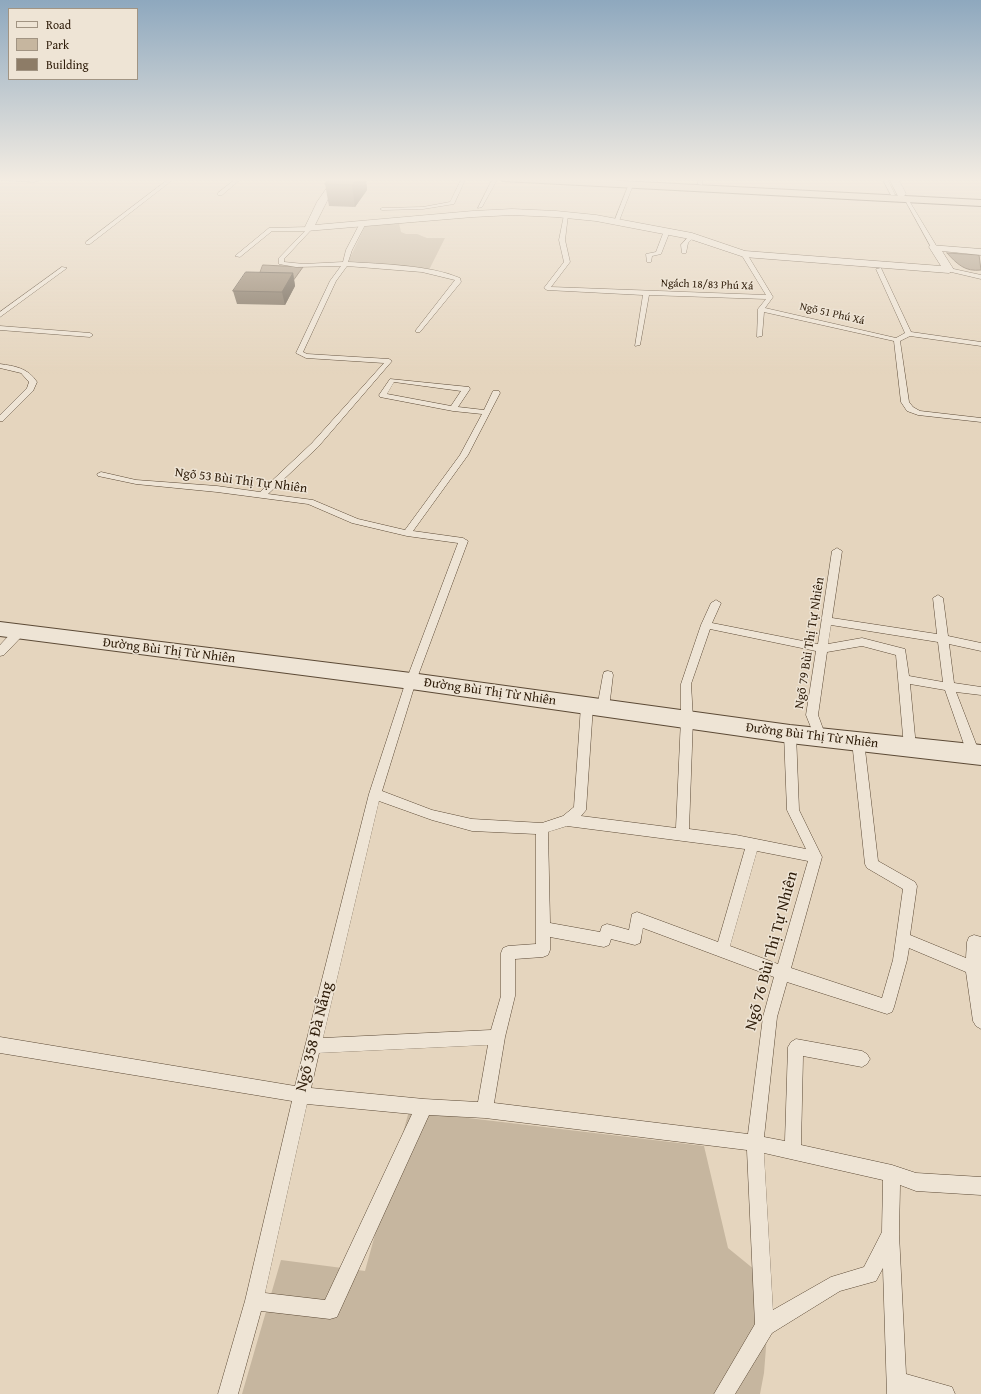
<!DOCTYPE html>
<html>
<head>
<meta charset="utf-8">
<style>
	body { margin:0 }
	#map { position:relative; width:981px; height:1394px; overflow:hidden; background:#e5d5be; font-family:"Gentium Book Plus",serif }
	canvas { display:block }
	.legend { position:absolute; left:8px; top:8px; width:130px; height:72px; box-sizing:border-box; background:#eee4d5; border:1px solid #a19483; margin:0; padding:5px 7px; list-style:none; font-size:12px; color:#2e1c09 }
	.legend li { display:flex; align-items:center; gap:8px; height:20px }
	.legend b { width:20px; border:1px solid #a19483 }
</style>
</head>
<body>
<div id="map">
<canvas width="981" height="1394"></canvas>
<ul class="legend">
<li><b style="height:5px;background:#eee4d5"></b>Road</li>
<li><b style="height:11px;background:#c6b69f"></b>Park</li>
<li><b style="height:11px;background:#8d7c67"></b>Building</li>
</ul>
</div>
<script>
const g = document.querySelector('canvas').getContext('2d');
g.lineJoin = 'round';
function fill(path, color) { g.fillStyle = color; g.fill(path, 'evenodd'); }
function trace(path, color, width, dash) { g.strokeStyle = color; g.lineWidth = width; g.lineCap = dash ? 'butt' : 'round'; g.setLineDash(dash || []); g.stroke(path); }
function drawText(font, color, halo, rows, align = 'center') {
  g.font = font + ' "Gentium Book Plus",serif'; g.lineWidth = 3; g.setLineDash([]); g.textBaseline = 'middle'; g.strokeStyle = halo; g.fillStyle = color; for (const [text, x, y, turn = 0] of rows) {
    g.save(); g.translate(x, y); g.rotate((+turn || 0) * Math.PI / 180); g.textAlign = isNaN(turn) ? turn : align; if (halo) g.strokeText(text, 0, 0); g.fillText(text, 0, 0); g.restore();
  }
}
fill(new Path2D(`
	M399,223L401,232L406,234H417L427,238H445L429,270L348,262L365,226Z
	M409,1111L704,1146L728,1248L771,1283L764,1373L760,1394H242L281,1260L365,1271Z`), '#c6b69f');
const water = new Path2D(`
	M947,253L979,255L981,270C965,272 957,264 947,253Z
	M263,265L303,267L290,285L257,282Z`);
fill(water, '#a79680');
trace(water, '#776550', 1);
const service = new Path2D(`
	M0,178H48L34,182L0,180Z
	M170,178H175L90,244H86V242Z
	M237,178H242L222,195H218V193Z
	M462,178H466L454,204L423,209L382,210L380,209L382,208L423,207L450,202Z
	M493,178H498L482,207L478,208Z
	M699,178H703L702,185L698,184Z
	M882,178H887L895,195H891Z
	M629,184L633,185L619,221L614,222Z
	M904,198L908,199L937,247L936,248L931,247Z
	M566,214L568,215L565,240L570,262L551,287L766,295L741,254L744,252L747,254L773,297L765,308L896,338L905,333L876,269L881,268L911,332L981,342V346L910,336L900,341L909,402L913,407L920,411L981,418V422L918,415L907,411L901,402L894,341L764,312L762,336L757,337L758,309L766,299L649,295L640,345L635,346L643,295L547,290L544,288L564,262L559,240L564,215Z
	M362,223L365,225L352,250L348,262C381,264 430,265 460,278L461,282L420,332H416V330L455,280L422,272L347,266L336,281L303,352L307,354L389,359L392,361L318,447L268,494L313,500L358,519L405,530L460,455L482,414L453,411L380,397L379,395L390,379L469,387L470,389L458,407L484,410L493,391H499L500,393L468,455L413,531L463,538L468,541L416,681L382,791L432,810L472,819L542,823L563,816L574,807L581,706L583,703L587,702L591,703L593,706L586,810L581,816L676,828L681,719V684L701,625L711,603L716,600L721,603L712,623L818,644L832,551L837,548L842,551L832,618L937,634L933,598L938,595L943,598L948,636L981,643V651L949,644L954,683L981,687V695L956,692L978,749L981,750V764L977,762L975,758L969,756L967,753L945,690L910,684L916,747L914,750L910,752L906,750L904,747L896,655L862,646L827,652L818,715L826,737L824,740L820,742L816,740L806,715L816,651L710,629L691,684L693,719L689,829L736,835L806,849L787,810L784,734L786,731L790,729L794,731L796,734L799,810L822,857L791,968L882,998L893,960L903,889L867,868L865,864L852,741L854,738L858,736L862,738L864,741L878,861L915,882L917,886L910,935L966,958L967,942L969,937L974,935L981,937V1029L976,1026L973,1021L966,972L909,948L907,960L894,1007L892,1012L887,1014L787,982L777,1017L764,1137L785,1141L788,1047L791,1042L796,1039L862,1051L867,1054L870,1059L867,1064L862,1067L803,1056L801,1145L892,1165L916,1173L981,1177V1195L916,1191L900,1185L899,1234L906,1374L952,1387L955,1394H887L883,1268L876,1281L840,1291L772,1333L735,1394H714L755,1324L747,1150L485,1118L429,1115L337,1317L330,1319L261,1311L238,1394H218L245,1301L292,1101L0,1053V1037L295,1086L369,794L406,681L458,543L407,536L352,523L308,504L217,492L136,484L98,476L97,474L101,472L136,480L217,486L260,492L312,443L384,363L306,358L296,353L330,281L341,266L296,267L279,264V258L305,231H272L240,257L235,256L269,228L309,227L311,228V230L284,259V262L304,264L343,262L346,250L359,225ZM394,382L461,391L451,406L387,394ZM831,625L938,642L943,682L909,676L905,649L862,638L828,644ZM379,801L432,820L472,831L536,834V944L508,946L503,948L501,953V996L491,1030L323,1038ZM567,826L745,849L718,942L637,912L632,914L629,930L607,924L602,926L600,932L550,923L548,832ZM757,851L808,861L778,964L730,946ZM643,928L774,977L763,1017L748,1134L494,1103L505,1037L515,996V959L543,957L548,955L550,950V937L604,947L609,945L611,939L635,945L640,943ZM488,1045L478,1102L424,1099L311,1088L319,1053ZM307,1104L412,1114L325,1300L265,1293ZM764,1153L883,1180L882,1232L864,1267L831,1277L773,1310Z
	M667,229L670,231L661,254L652,256L651,262H647L646,254L656,252L664,231Z
	M690,235L695,236L688,243L686,253H682L681,245Z
	M62,267L67,268L0,317V312Z
	M949,268L981,275V279L947,271L946,270Z
	M0,326L90,333L93,335L90,337L0,330Z
	M0,364C15,366 28,368 37,382L33,391L3,421H0V415L27,388L29,382L21,373L0,368Z
	M19,628L23,629L24,632L23,635L4,655L0,656V645L15,629Z
	M608,671L612,672L613,675L609,708L607,711L603,712L599,711L597,708L603,675L604,672Z`);
const minor = new Path2D(`
	M334,178H343L330,195L315,225L473,211L512,209L556,211L596,215L692,233L745,251L941,266L929,247L930,245L981,249V255L942,251L954,270L949,273L744,257L690,239L596,221L556,217L512,215L473,217L306,231L304,229L317,202Z
	M617,178L612,182L608,179V178Z
	M889,178H898L906,194L904,196H898Z`);
const tertiary = new Path2D(`
	M0,622L411,673L790,725L981,745V765L790,743L411,689L0,636Z`);
const trunk = new Path2D(`
	M499,178H564L981,200V206L503,181Z`);
trace(service, '#5c4a36', 1);
trace(minor, '#5c4a36', 1);
trace(tertiary, '#5c4a36', 2);
trace(trunk, '#2e1c09', 2);
fill(service, '#eee4d5');
fill(minor, '#eee4d5');
fill(tertiary, '#eee4d5');
fill(trunk, '#e5d5be');
fill(new Path2D(`
	M330,178H366L367,190L355,207L329,206L325,184Z
	M293,273L295,286L285,305L237,304L233,291Z`), '#796b59');
fill(new Path2D(`
	M357,178H366L367,190L355,207L352,185Z
	M293,273L295,286L285,305L282,292Z`), '#635748');
const building = new Path2D(`
	M330,178H357L352,185L325,184Z
	M246,272L293,273L282,292L233,291Z`);
fill(building, '#8d7c67');
trace(building, '#635748', 1);
const sky = g.createLinearGradient(0, 0, 0, 374);
sky.addColorStop(0, '#8ea8be');
sky.addColorStop(0.48, '#f3ece2');
sky.addColorStop(1, '#f3ece200');
g.fillStyle = sky;
g.fillRect(0, 0, 981, 374);
drawText('11px', '#2e1c09', '#eee4d5', [
	["Ngách 18/83 Phú Xá",707,285,2],
	["Ngõ 51 Phú Xá",832,314,13]
]);
drawText('13px', '#2e1c09', '#eee4d5', [
	["Ngõ 53 Bùi Thị Tự Nhiên",241,481,7],
	["Ngõ 79 Bùi Thị Tự Nhiên",810,643,-81],
	["Đường Bùi Thị Từ Nhiên",169,651,7],
	["Đường Bùi Thị Từ Nhiên",490,692,8],
	["Đường Bùi Thị Từ Nhiên",812,736,7]
]);
drawText('16px', '#2e1c09', '#eee4d5', [
	["Ngõ 76 Bùi Thị Tự Nhiên",772,951,-75],
	["Ngõ 358 Đà Nẵng",315,1037,-76]
]);
</script>
</body>
</html>
